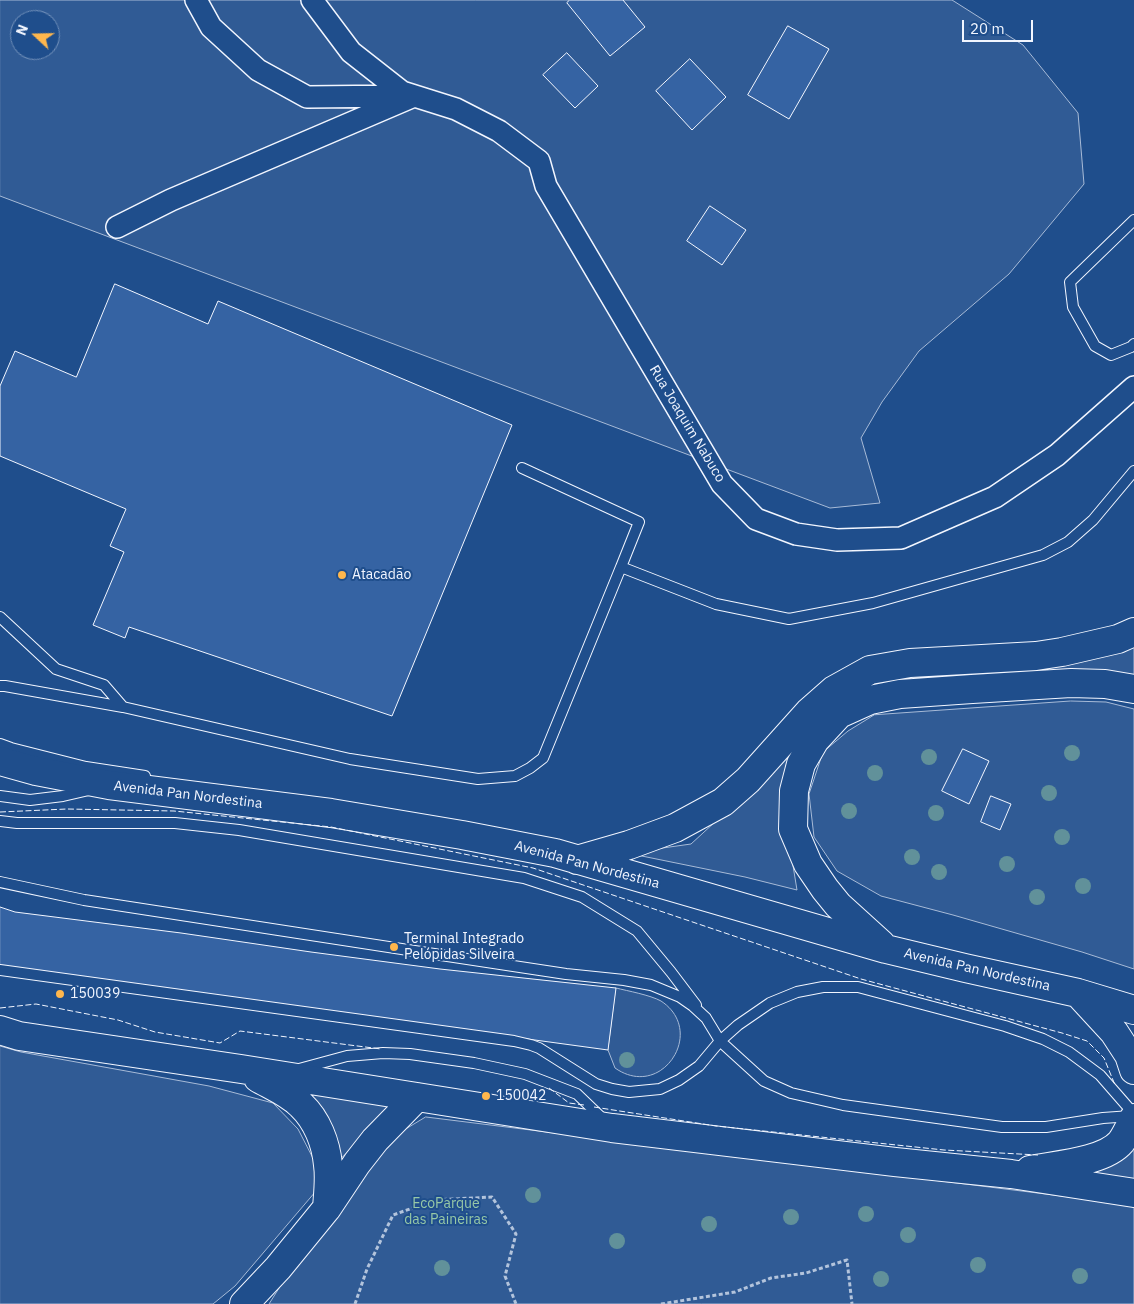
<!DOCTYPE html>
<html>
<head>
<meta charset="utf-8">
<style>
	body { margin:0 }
	#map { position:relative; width:1134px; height:1304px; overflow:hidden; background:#1f4e8c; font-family:"IBM Plex Sans",sans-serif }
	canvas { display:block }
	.north { position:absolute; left:10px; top:10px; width:50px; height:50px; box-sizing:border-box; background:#1f4e8c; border:1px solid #7391ba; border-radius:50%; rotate:291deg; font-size:14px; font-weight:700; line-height:20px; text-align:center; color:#f2f6ff }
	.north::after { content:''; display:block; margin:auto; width:18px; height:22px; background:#ffb74d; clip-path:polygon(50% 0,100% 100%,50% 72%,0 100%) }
	.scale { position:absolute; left:962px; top:20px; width:71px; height:22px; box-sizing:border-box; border:2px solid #f2f6ff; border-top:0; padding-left:6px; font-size:15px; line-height:18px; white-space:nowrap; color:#f2f6ff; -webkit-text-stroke:4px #1f4e8c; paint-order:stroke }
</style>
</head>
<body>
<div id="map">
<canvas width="1134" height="1304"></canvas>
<div class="north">N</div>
<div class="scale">20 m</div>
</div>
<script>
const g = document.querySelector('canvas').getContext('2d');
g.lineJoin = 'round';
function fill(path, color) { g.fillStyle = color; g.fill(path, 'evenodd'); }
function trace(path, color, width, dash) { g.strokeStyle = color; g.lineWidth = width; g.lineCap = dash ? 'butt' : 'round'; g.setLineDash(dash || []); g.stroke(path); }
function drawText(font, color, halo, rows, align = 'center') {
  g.font = font + ' "IBM Plex Sans",sans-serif'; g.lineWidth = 4; g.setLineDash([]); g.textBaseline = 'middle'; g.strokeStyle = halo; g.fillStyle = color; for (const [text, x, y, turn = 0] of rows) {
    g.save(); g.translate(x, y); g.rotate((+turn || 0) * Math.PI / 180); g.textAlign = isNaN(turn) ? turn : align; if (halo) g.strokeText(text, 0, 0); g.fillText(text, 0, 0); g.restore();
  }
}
const green = new Path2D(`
	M0,0H952L1023,45L1078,113L1084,184L1009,274L919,351L882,402L861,438L880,503L830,508L0,196ZM20,20H50V50H20Z
	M1134,638V677L837,710L787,829L797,890L745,877L627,853L691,844L740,799L775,759L871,679Z
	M1071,701L1106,702L1134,709V969L1082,952L953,915L881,896L837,871L814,837L809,794L823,752L848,731L874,715Z
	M616,988C628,991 650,995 661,1001C707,1031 662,1101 615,1068L608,1050Z
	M0,1046L21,1052L209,1086L273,1103L298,1129L316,1164V1191L235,1286L213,1304H0Z
	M296,1085L402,1101L336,1163Z
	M426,1117L1134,1205V1304H269L286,1277L391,1138Z
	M1134,1141V1179L1074,1172Z`);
fill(green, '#305b95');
trace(green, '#a8bbd7', 1);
const building = new Path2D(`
	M570,0H623L645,27L610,56L567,3Z
	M788,26L829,49L789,119L748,95Z
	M567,53L598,86L575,108L543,75Z
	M690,59L726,97L692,130L656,91Z
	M710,206L746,230L722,265L687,241Z
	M115,284L208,324L218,301L512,425L392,716L129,627L125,638L93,625L124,552L110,546L126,509L0,456V386L15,351L76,377Z
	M963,749L989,761L969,804L942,791Z
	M991,796L1011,804L1000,830L981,822Z
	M0,907L15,912L181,933L311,952L440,969L616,988L608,1050L0,967Z`);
fill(building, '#3563a3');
trace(building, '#f2f6ff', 1);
const service = new Path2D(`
	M1134,220L1070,282L1073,307L1095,346L1111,355L1131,347L1134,344
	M522,468L639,522L621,567
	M0,617L56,669L104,685L123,707L350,759L478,779L515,776L530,768L543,758L621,567L716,604L789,619L873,603L1043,555L1068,542L1093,520L1134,471
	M0,686H5L123,707
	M0,744L11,748L86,767L145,776
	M0,796L30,800L63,796L89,790
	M0,821L17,823H175L239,830L524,878L582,897L637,931L671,972L696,1005
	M0,882L84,900L421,952L566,974L624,980L651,985L680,997L693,1006L706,1018L720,1041L764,1081L791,1093L843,1105L1002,1127H1046L1103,1118L1131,1116
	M0,970L514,1041L531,1045L539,1048L596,1084L612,1089L629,1092L660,1089L679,1080L699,1066L720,1041L738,1025L770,1003L797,992L823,987H858L1005,1026L1043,1039L1069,1052L1100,1075L1134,1114
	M299,1069L347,1056L383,1053L410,1054L474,1063L525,1074L577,1094L604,1120`);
const minor = new Path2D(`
	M196,0L211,27L258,70L307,97L404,96
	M312,0L351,52L402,92L456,109L499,131L539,161L546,186L722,484L756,519L796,534L837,540L901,538L995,497L1057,455L1134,387
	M117,227L171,200L414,96`);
const trunk = new Path2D(`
	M0,761L36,771L109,785L331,813L462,835L555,853L886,949L965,968L1078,993L1134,1010
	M577,860L629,845L675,828L723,802L748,780L809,712L834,690L870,670L910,663L1036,656L1062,652L1118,639L1134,632
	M881,944L838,905L825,889L808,864L793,829L794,791L801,764L815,740L839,714L870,700L900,694L972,689L1071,683L1105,684L1134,689
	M1079,994L1114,1032L1129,1055L1134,1070
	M0,1030L19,1036L241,1069L612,1128L895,1162L1011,1174L1134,1193
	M258,1078C272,1086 289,1093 301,1105C317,1120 326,1143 328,1165C330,1178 328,1194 327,1208
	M1030,1170C1055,1165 1104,1162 1121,1142C1126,1135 1130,1126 1134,1118
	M244,1304L278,1268L327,1208L357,1163L375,1140L417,1097`);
trace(service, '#f2f6ff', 12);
trace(minor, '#f2f6ff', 24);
trace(trunk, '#f2f6ff', 30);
trace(new Path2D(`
	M355,1304L367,1269L393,1215L435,1200L492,1197L516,1234L505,1276L516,1304
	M661,1304L735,1292L771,1278L806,1273L847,1260L852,1304`), '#b3c4dc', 3, [4, 2.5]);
trace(service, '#1f4e8c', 10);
trace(minor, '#1f4e8c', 21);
trace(trunk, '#1f4e8c', 28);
trace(new Path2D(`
	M0,812L67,809L174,811L331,827L533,868L861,979L1062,1033L1087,1041L1104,1058L1115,1085
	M0,1008L36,1004L118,1020L155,1032L220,1043L240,1031L381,1049
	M549,1088L569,1103L584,1105
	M594,1107L716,1126L944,1150L1038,1155`), '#f2f6ff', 1, [6, 2.5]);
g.fillStyle = '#61919a';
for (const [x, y] of [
	[1072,753],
	[929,757],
	[875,773],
	[1049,793],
	[849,811],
	[936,813],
	[1062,837],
	[912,857],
	[1007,864],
	[939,872],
	[1083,886],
	[1037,897],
	[627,1060],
	[533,1195],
	[866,1214],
	[791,1217],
	[709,1224],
	[908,1235],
	[617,1241],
	[978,1265],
	[442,1268],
	[1080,1276],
	[881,1279]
]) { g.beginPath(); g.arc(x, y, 8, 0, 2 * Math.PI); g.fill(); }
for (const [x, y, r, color] of [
	[342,575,5,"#ffb74d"],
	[394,947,5,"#ffb74d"],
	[60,994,5,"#ffb74d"],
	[486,1096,5,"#ffb74d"]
]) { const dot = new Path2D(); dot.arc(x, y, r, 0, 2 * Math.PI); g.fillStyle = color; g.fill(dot); trace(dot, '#1f4e8c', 2); }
drawText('14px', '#f2f6ff', '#1f4e8c', [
	["Rua Joaquim Nabuco",687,424,59],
	["Avenida Pan Nordestina",188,795,7],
	["Avenida Pan Nordestina",587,865,15],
	["Avenida Pan Nordestina",977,970,13]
]);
drawText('14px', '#f2f6ff', '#1f4e8c', [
	["Atacadão",352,575],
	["Terminal Integrado",404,939],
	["Pelópidas Silveira",404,955],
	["150039",70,994],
	["150042",496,1096]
], 'left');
drawText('14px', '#97c8a6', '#1f4e8c', [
	["EcoParque",446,1204],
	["das Paineiras",446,1220]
]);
</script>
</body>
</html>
